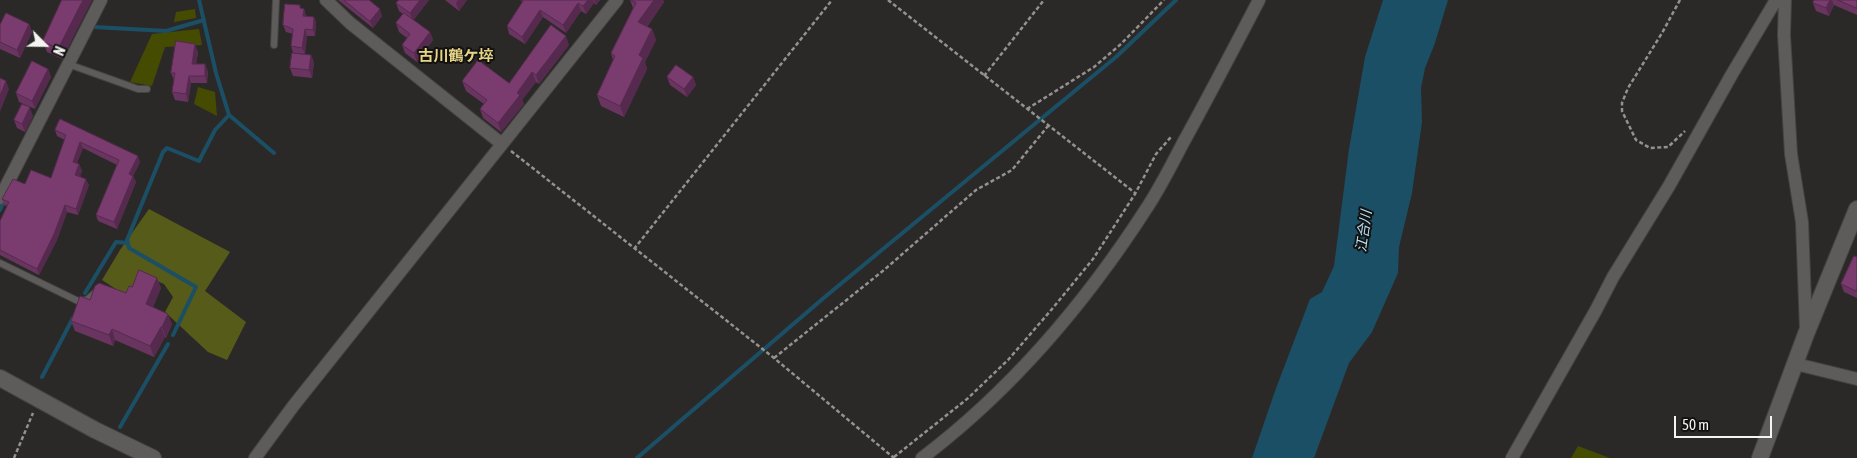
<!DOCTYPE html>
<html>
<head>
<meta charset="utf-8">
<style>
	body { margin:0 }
	#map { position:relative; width:1857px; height:458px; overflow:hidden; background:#2b2927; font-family:"Asap Condensed",sans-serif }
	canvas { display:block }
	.north { position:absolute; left:20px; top:20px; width:50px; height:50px; -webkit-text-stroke:4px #131211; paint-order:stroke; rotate:113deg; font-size:14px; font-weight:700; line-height:20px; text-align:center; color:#f6f4f3 }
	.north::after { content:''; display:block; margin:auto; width:18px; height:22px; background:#f6f4f3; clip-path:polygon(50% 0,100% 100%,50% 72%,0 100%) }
	.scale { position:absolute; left:1674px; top:416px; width:98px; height:22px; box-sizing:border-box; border:2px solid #f6f4f3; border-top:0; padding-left:6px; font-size:15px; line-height:18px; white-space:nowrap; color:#f6f4f3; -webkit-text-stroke:4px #131211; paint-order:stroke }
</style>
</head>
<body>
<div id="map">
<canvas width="1857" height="458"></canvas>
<div class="north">N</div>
<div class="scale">50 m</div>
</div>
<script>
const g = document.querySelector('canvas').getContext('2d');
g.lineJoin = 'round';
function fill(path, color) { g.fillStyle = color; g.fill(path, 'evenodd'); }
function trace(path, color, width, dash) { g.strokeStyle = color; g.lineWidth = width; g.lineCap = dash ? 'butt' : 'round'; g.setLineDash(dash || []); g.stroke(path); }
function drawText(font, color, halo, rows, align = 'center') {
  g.font = font + ' "Asap Condensed","Noto Sans JP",sans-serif'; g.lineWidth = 4; g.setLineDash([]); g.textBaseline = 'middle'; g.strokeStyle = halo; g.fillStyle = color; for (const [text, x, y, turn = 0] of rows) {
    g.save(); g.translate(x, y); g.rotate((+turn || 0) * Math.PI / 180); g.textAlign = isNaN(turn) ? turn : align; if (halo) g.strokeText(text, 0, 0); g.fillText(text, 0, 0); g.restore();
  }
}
fill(new Path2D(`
	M195,9L196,18L174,22L176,12Z
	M199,29L202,45L165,47L152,86L130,82L152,34Z
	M198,87L215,92L217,116L194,104Z
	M1578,446L1610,458H1571Z`), '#464b02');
fill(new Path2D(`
	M149,209L230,252L205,291L246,322L227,360L208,352L165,312L173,297L164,284L145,276L128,297L102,280L120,250Z`), '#565b19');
fill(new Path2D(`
	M1383,0H1448L1435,43L1425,68L1421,88L1422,122L1412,193L1399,247L1398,273L1372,332L1349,363L1314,458H1252L1275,391L1310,299L1322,292L1334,266L1349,149L1365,57Z`), '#1b4f65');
trace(new Path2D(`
	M199,0L216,73L229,115L274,153
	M94,27L166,31L204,20
	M0,210L4,201
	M85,293L116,242L128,243
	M173,335L196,287L129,248L127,240L163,152L167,148L199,161L215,130L229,115
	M42,377L73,318
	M120,427L168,344
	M637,458L826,296L1116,57L1176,0`), '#1b4f65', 4);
const service = new Path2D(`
	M274,45L276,0
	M68,64L138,89H147
	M0,263L80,302L88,299L97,291`);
const minor = new Path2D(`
	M326,0L350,23L502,144
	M1785,0L1784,35L1791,154L1802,222L1806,329
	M0,198L101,0
	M1796,364L1857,379
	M255,458L294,405L617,0
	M922,458C1013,389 1087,301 1148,206C1161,186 1172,164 1183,143C1209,96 1234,48 1259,0
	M1512,458L1596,310L1613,277L1669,186L1732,74L1776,0`);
const tertiary = new Path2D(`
	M0,378L95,430L153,458
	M1760,458L1806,334L1857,209`);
trace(service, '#454442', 8);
trace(minor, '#454442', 14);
trace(tertiary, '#454442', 18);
trace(new Path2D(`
	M888,0L1135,193
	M1680,0L1662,33L1628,88L1622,103V111L1636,140L1650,148L1668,147L1685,131
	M984,76L1044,0
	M1027,109L1094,67L1121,44L1164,0
	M511,151L774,358L894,458
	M634,249L832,0
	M774,358L884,270L976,190L1012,170L1048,126
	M894,457L967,399L1008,360L1052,309L1093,259L1135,194L1156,154L1171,137
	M14,458L33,413`), '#949291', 2.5, [4, 2.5]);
trace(service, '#5e5c5a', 6);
trace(minor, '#5e5c5a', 12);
trace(tertiary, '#5e5c5a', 16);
fill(new Path2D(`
	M62,0H92L62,59L47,52L43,41Z
	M338,0H369L382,16L373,28Z
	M429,0L413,20L430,32L433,40L417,62L405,53L402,45L407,38L399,32L396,23L403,14L399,11L396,3Z
	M445,0H467L459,11Z
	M521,0H600L596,5L594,3L586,14L581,11L566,33L543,17L525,44L509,34L507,26L522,3Z
	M630,0H663L664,2L647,27L652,29L656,40L645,62L647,69L624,117L601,106L597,95L613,60L611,53L633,8Z
	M1814,0H1857V15L1834,5L1829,16L1816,11L1813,3Z
	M301,8L304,9L306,16L314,17L316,23L315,36H307L305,54L293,53L291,46L293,34L286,32L283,25Z
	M29,24L32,32L20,58L0,49V25Z
	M569,45L539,84L536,82L522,100L524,104L501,132L483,118L480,109L484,104L466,91L462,81L509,83Z
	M198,52L196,64H205L208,72L207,83H191L188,102L175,100L172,92L174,80L171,73Z
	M311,55L314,63L312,78L293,76L290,68Z
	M48,69L51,77L35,109L19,102L16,93Z
	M667,77H693L696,85L687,97L670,85Z
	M33,116L25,132L17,128L14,120Z
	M55,130L140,162L133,176L136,182L117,229L98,221L96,215L117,165L83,148L77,163L79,164L82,171L80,176L89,185L78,215L67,212L57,240L39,275L0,255V221L7,206L4,205L2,199L25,184L51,178L65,140L57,136Z
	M1857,257V298L1844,292L1841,284Z
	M157,278L161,288L153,307L172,324L166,338L165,337L154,357L115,340L113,346L75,331L71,321L90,300L126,293L132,287Z`), '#69345f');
fill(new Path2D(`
	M83,0H92L62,59L58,49Z
	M420,0H429L413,21L410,13Z
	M458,0H467L459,11L456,3Z
	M588,0H593L594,3L586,14L583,6Z
	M594,0H600L596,5Z
	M654,0H663L664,2L642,33L638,22Z
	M1830,0H1832L1834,5L1829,16L1826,8Z
	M578,3L581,11L566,33L563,25Z
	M304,9L306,15L305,22L303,16Z
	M380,9L382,16L373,28L370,21Z
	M540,10L543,17L525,44L522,37Z
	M314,17L316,23L315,36L313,30Z
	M29,24L32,32L20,58L17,50Z
	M305,29L307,36L305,54L302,48Z
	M652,29L656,40L645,62L647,69L624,117L620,106L639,55Z
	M430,32L433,40L417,62L414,53Z
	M566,36L569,45L539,84L536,75Z
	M195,44L198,52L195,72L192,64Z
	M311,55L314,63L312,78L309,70Z
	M205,64L208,72L207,83L205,76Z
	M48,69L51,77L35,109L32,101Z
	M532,72L536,82L522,100L524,104L501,132L498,123L517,93Z
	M189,76L191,83L188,102L186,94Z
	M693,77L696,85L687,97L684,89Z
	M6,81L9,89L0,112V96Z
	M30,107L33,116L25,132L22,124Z
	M80,142L83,148L75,168L73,162Z
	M138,156L140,162L131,180L129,174Z
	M79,164L82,171L78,181L75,175Z
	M133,176L136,182L117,229L114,222Z
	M86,179L89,185L78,215L76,209Z
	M65,205L67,212L57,240L39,275L37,269Z
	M157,278L161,288L150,314L146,304Z
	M168,314L172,324L166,338L162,327Z
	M161,327L165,337L154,357L150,346Z
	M112,329L115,340L113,346L109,335Z`), '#552a4e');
const building = new Path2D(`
	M62,0H83L58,49L43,41Z
	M344,0H369L380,9L370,21Z
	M399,0H420L410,13L396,3Z
	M521,0H588L583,6L578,3L563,25L540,10L522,37L507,26L523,1Z
	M631,0H654L638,22L652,29L639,55L643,58L620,106L597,95L615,56L611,53L636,3Z
	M1814,0H1830L1826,8L1813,3Z
	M1838,0H1857V8Z
	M285,4L300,5V8L304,9L303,16L314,17L313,30L305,29L302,48L291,46L293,29L283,25Z
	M6,13L29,24L17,50L0,42V25Z
	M404,13L430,32L414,53L402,45L410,34L396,23Z
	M551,25L566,36L536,75L532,72L517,93L520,95L498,123L480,109L487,100L462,81L478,60L509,83Z
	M176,41L195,44L192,64H205V76H189L186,94L172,92L175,73H171Z
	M292,53L311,55L309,70L290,68Z
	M32,61L48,69L32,101L16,93Z
	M676,65L693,77L684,89L667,77Z
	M0,78L6,81L0,96Z
	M22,104L30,107L22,124L14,120Z
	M60,119L138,156L129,174L133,176L114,222L96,215L119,160L80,142L73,162L79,164L75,175L86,179L76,209L65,205L54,234L37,269L0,250V221L9,202L2,199L13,179L25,184L31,170L51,178L66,135L55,130Z
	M1854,256L1857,257V289L1856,291L1841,284Z
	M139,270L157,278L146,304L168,314L162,327H161L150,346L112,329L109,335L71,321L80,296L90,300L95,286L99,283L126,293L129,286L132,287Z`);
fill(building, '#7a3c6f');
trace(building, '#552a4e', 1);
drawText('italic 14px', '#b7e4fb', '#131211', [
	["江合川",1364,231,-82]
]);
drawText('bold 15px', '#e6d587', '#131211', [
	["古川鶴ケ埣",456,56]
]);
</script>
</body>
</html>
